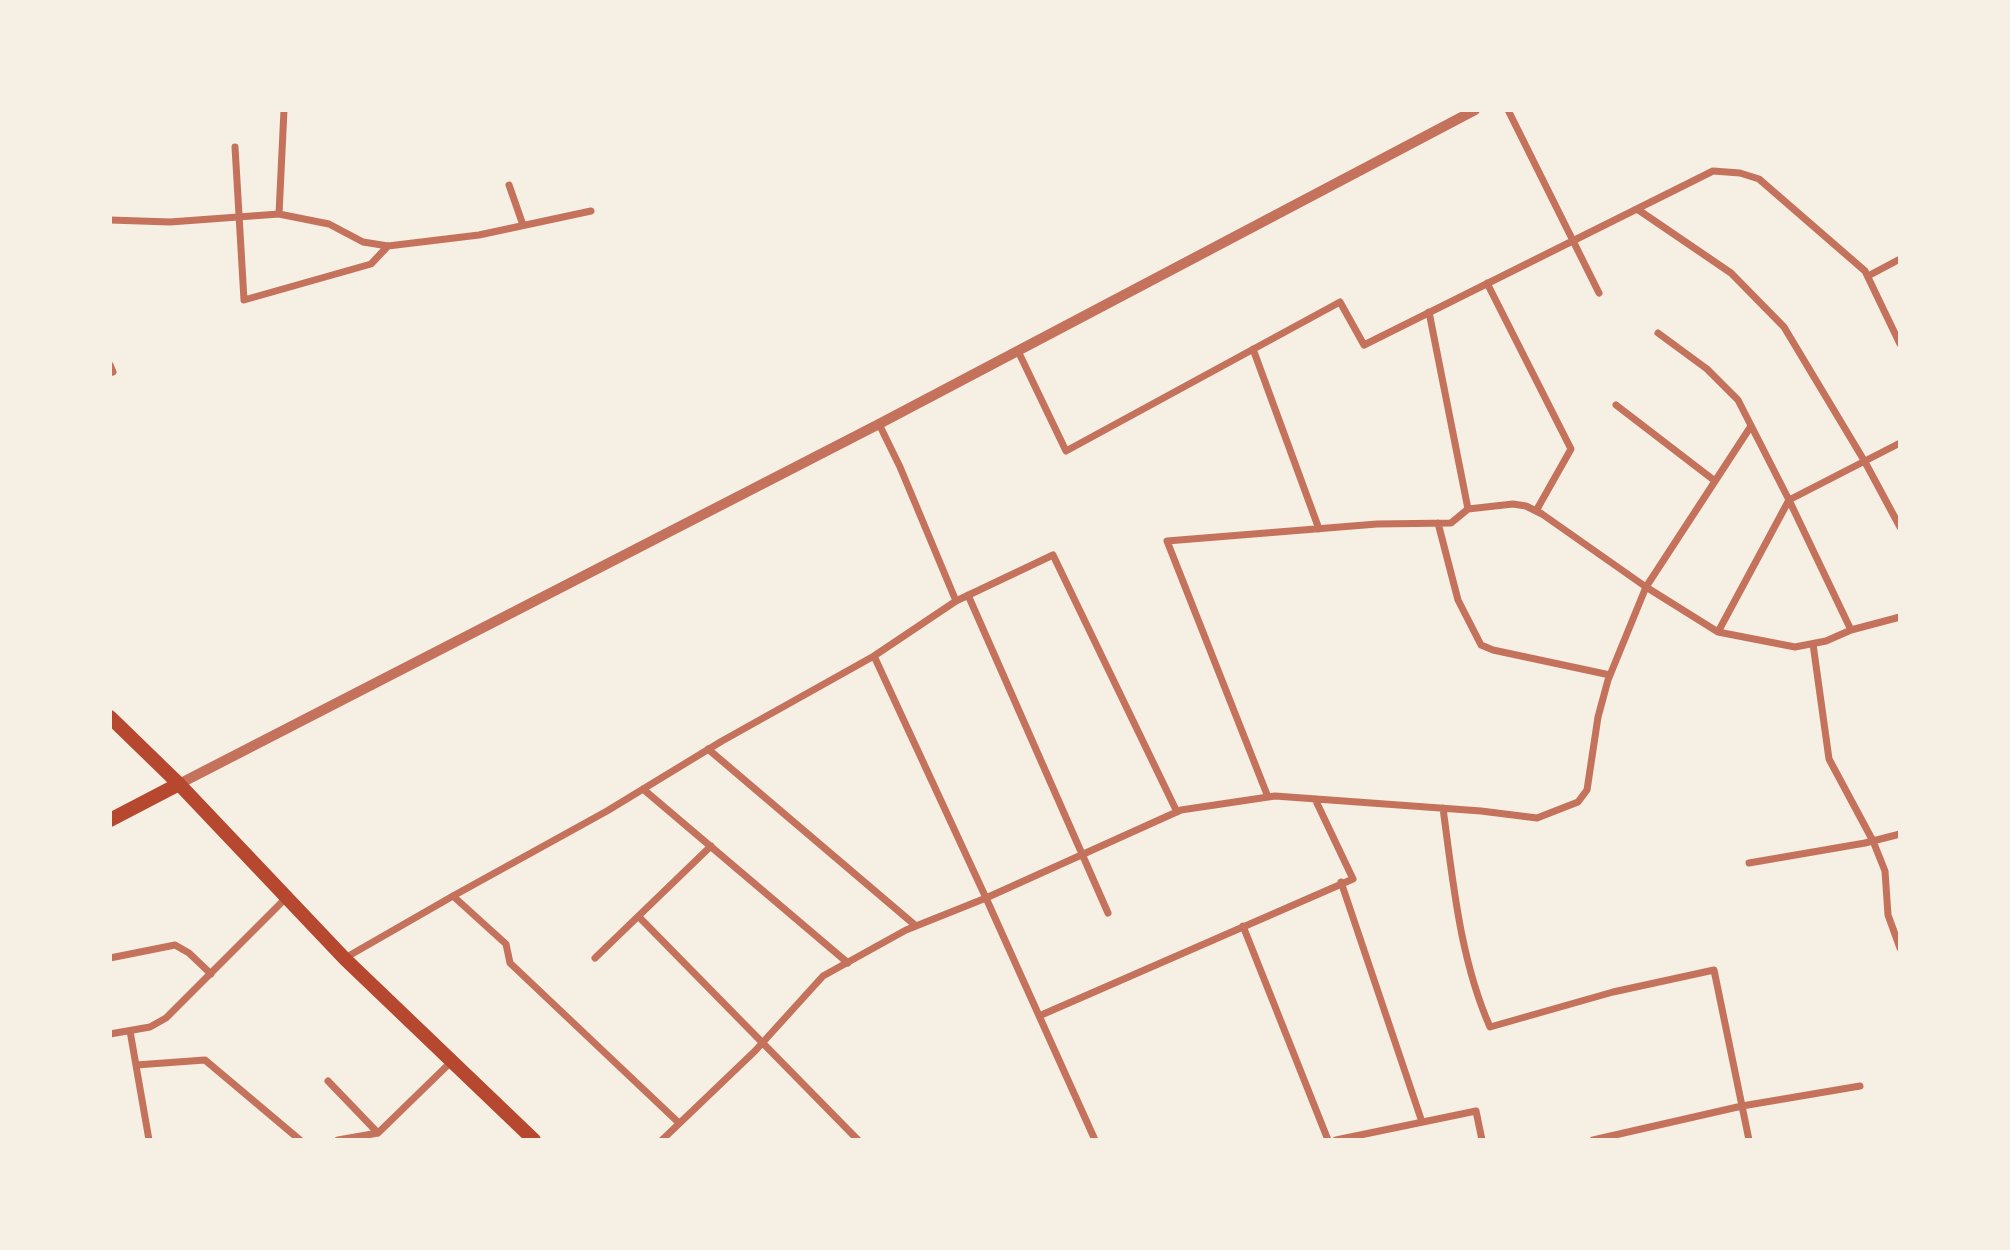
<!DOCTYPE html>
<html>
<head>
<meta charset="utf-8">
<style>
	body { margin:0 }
	#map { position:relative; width:2010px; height:1250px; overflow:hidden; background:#f6efe4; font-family:"Sofia Sans Condensed",sans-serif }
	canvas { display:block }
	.frame { position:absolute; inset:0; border:112px solid #f6efe4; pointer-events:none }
</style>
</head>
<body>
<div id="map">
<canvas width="2010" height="1250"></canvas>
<div class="frame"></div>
</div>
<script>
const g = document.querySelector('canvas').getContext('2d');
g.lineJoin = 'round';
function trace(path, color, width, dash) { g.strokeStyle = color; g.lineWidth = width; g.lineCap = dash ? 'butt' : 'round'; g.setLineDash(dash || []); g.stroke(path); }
trace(new Path2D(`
	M1508,110L1599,293
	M235,147L244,300L371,264L388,246
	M509,185L523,225
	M1637,209L1731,273L1784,327L1865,462L1900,527
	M279,214L284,110
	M110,220L170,222L279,214L329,224L363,242L388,246L479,235L591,211
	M1868,276L1900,259
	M1487,283L1571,449L1536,511
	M1429,312L1468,509
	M1658,333L1707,369L1738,400L1789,500L1851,630
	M1253,349L1319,529
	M1018,351L1066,451L1340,302L1364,345L1713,171L1740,173L1759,179L1865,271L1900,344
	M110,365L113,372L110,373
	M1616,405L1715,481
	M879,424L900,467L956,601
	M1438,523L1458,600L1481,645L1493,650L1610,675
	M968,595L1108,913
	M1718,632L1789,500L1900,443
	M1813,644L1829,759L1873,841L1885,871L1888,915L1900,948
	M708,749L916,926
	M643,789L848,963
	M1268,797L1167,541L1377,524L1451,523L1468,509L1513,504L1526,506L1542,514L1646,587L1718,632L1795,647L1826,641L1851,630L1900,617
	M1443,808C1453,882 1460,959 1490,1027L1613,992L1714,970L1749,1140
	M1749,863L1865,843L1900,834
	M1341,882L1422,1122
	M453,896L506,944L510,963L679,1123
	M639,917L858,1140
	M1243,926L1328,1140
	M110,958L175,945L189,953L211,974
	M345,958L453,896L607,811L722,741L874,656L956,601L1053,555L1177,812
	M595,958L711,846
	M1039,1016L1353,879L1315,799
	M130,1031L149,1140
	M110,1034L150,1027L166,1018L286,898
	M136,1065L205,1060L300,1140
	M328,1081L378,1133
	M338,1140L378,1133L452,1061
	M662,1140L755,1051L823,976L906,930L986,898L874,656
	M1095,1140L986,898L1181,810L1275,796L1481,811L1537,818L1578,802L1587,790L1598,717L1608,680L1646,587L1751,426
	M1336,1140L1476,1111L1482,1140
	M1593,1140L1742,1106L1860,1086`), '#c5725c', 7);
trace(new Path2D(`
	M179,784L879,424L1475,110`), '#c5725c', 10);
trace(new Path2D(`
	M110,820L179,784`), '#b5482f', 14);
trace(new Path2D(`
	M110,717L179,784L345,959L534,1140`), '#b5482f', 14);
</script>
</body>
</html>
